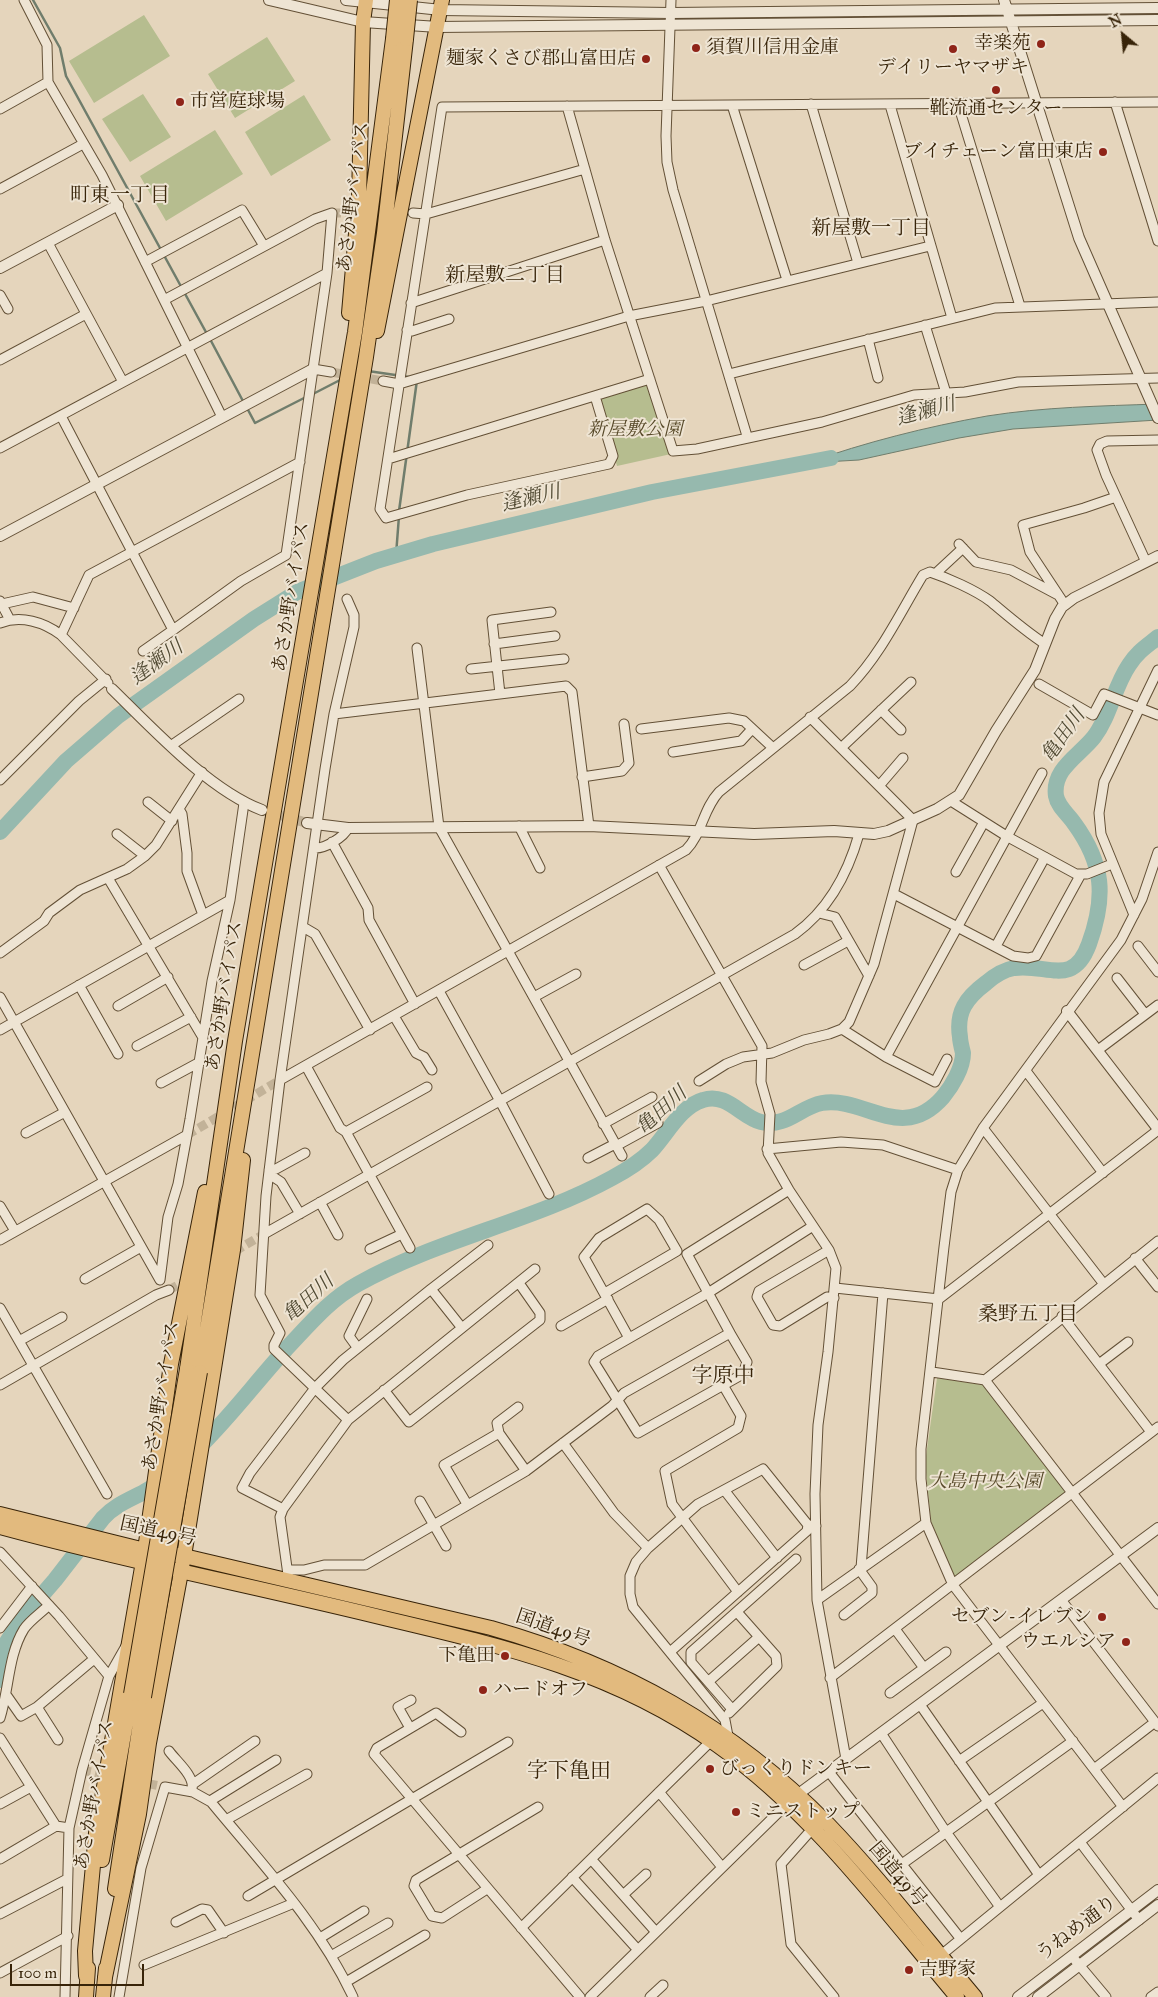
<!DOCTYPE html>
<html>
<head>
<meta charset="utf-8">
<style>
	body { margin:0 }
	#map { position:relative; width:1158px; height:1997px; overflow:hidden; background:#e5d5bc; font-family:"IM FELL Great Primer",serif }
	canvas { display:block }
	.north { position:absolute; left:1098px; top:10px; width:50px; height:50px; -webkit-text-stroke:4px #eee4d3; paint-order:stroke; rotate:332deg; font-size:14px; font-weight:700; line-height:20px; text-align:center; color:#382409 }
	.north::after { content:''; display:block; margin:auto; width:18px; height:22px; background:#382409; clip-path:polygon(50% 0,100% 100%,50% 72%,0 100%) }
	.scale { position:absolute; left:10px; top:1964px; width:134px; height:22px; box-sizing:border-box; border:2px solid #382409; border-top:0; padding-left:6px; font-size:15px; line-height:18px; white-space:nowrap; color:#382409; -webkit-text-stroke:4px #eee4d3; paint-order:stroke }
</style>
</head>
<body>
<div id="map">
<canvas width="1158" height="1997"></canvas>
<div class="north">N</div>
<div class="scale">100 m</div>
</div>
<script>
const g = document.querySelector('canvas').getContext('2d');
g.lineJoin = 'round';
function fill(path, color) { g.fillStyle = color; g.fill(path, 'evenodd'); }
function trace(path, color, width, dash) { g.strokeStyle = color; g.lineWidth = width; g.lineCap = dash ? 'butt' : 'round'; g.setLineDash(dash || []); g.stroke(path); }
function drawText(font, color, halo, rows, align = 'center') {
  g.font = font + ' "IM FELL Great Primer","Noto Serif JP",serif'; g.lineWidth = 4; g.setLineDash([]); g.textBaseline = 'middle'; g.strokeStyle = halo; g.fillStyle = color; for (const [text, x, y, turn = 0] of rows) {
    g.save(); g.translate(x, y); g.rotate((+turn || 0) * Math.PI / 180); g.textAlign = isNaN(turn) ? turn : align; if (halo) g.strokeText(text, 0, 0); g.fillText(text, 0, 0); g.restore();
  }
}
fill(new Path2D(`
	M144,15L170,56L94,103L69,61Z
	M267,37L295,81L235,118L208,74Z
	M143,94L171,137L130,162L102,119Z
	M304,95L331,140L271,176L245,132Z
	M215,130L243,174L166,221L140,176Z
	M648,382L671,454L617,466L598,397Z
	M937,1378L983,1385L1066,1492L954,1578L931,1521L925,1463Z`), '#b6bd8f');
const water = new Path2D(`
	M1158,404V420L1013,429L959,438L859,460L807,463C866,442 926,427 987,416C1044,407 1101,406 1158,404Z`);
fill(water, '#96b9ae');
trace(water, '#707d6c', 1);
trace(new Path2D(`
	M33,0L60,48L66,76L207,334
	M210,339L244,403
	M368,371L409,377
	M311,395L342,379
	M247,408L255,423L306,397
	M399,511L417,380
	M396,555L399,516`), '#707d6c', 2.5);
trace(new Path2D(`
	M0,832L66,761L118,716L254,619L297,592L376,561L433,544L652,492L831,458
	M0,1680L5,1645L23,1617L55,1580L103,1518C115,1505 129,1500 144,1492C160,1483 175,1470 189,1457C224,1425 254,1384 286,1349C309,1325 329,1300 358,1284C438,1239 532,1222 612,1178C627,1170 640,1162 652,1150C667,1134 681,1106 703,1100C727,1092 741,1117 761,1122C786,1128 800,1107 822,1103C865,1096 902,1144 943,1097C952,1086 963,1068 963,1053C962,1049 960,1041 960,1037C956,1012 966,998 986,983C994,976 1003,970 1014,968C1047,963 1073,988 1089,944C1106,897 1104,864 1074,823C1068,814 1058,807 1056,796C1052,769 1079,756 1094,737C1110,716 1114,687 1129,665C1137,652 1147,646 1158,637`), '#96b9ae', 16);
trace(new Path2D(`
	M332,213H362
	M331,372L383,381
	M187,1135L280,1080
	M200,1272L264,1234
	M169,1290L189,1279
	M82,1770L165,1787`), '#c2b298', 9, [9, 4.5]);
trace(new Path2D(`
	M267,811L307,823`), '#c2b298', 10, [10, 5]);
const minor = new Path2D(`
	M24,0L47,45L48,82L102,175L222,417
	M671,0L666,136L667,162L673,190L747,436
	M1115,102L1158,241
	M811,104L858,263
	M958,104L1020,306
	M732,105L787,280
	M890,105L952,318
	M567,106L605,240L673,451L697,449L822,422L914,395L965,392L1018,382L1158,378
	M0,109L48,82
	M0,189L83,144
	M413,213L426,214L585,169
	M48,243L123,382
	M145,262L242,210L264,246
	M0,295L8,309
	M411,303L605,240
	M925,325L946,393
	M407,330L412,331L449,319
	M868,339L878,378
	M0,360L86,314
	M313,369L331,372
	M729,374L995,308L1158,302
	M383,381L399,384L629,316L706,301L930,246
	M595,396L613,456L609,464L467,495L386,518L380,509L442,107L1158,102
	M61,416L173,630L241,581L286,555L327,273L332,213L315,219L164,300
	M0,448L327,273
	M388,459L650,379
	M959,544L976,562L1011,570L1058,595
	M1146,562L1106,475L1097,450L1100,444L1107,441L1158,440
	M935,574L963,548
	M347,599L354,615V627L334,714L325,769L280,1080L266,1196L260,1295L280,1333L274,1345V1349L348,1420
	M0,601L10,620
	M2,604L33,597L74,608
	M1065,605L1030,552L1023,525L1084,508L1116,497
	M0,623C21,615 44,622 61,635L89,575L300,462
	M61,635L108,683
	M494,644L555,636
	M417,648L439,827L622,1156
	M143,651L173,630
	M471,669L564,659
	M1039,684L1093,715L1104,694L1158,715
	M500,694L492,620L551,612
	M881,710L901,730
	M334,714L566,686L572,692L589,826
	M641,729L729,718L744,721L772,747
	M172,745L239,699
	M841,748L911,682
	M673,752L741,741L752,729
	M582,777L622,771L629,763L624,724
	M0,780L79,701L106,679
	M879,786L903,758
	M951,801L1008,837L1076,874H1087L1112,864
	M148,802L172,821
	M179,809L182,814L187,853V871L203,915
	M519,826L540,868
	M117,834L145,856
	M332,842L368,908L369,920L415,1004
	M314,848C325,849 344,837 348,828
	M659,865L762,1046L761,1082L770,1114L768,1153L789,1190L829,1250L836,1268L828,1352L818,1425L815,1494L817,1600L846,1759
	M956,872L984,822
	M108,878L202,1036
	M894,894L1013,956L1028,958L1036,956L1081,874
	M819,913L835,917L869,976
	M1134,915L1101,834L1099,813L1104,782L1158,670
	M303,927L315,934L370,1030
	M996,946L1045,857
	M1138,946L1158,972
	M0,953L44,921L49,913L80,890L127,869L145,856L156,845L202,772
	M804,965L848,941
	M1117,978L1145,1014
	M79,985L118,1054
	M439,991L500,1101L549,1194
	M0,997L160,1280L168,1217L178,1184L190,1119L212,981L230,900L244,803
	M534,997L576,974
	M118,1006L168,977
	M394,1016L416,1053L424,1057L432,1070
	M842,1029L886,1057L935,1082L947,1059
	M0,1030L230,900
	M137,1046L191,1017
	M1098,1050L1158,1005
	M886,1057L1042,773
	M306,1066L340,1128L346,1132L410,1248
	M1026,1071L1103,1173
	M280,1080L686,850C702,834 703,809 719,792L850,686C881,654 900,613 923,575L930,572C948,578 975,590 990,601C1008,616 1025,631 1045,644
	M699,1081L726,1064L743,1057L772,1053L804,1040L829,1034L842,1029L849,1022L874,964L913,820L810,717
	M161,1083L198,1063
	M603,1124L652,1097
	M983,1128L1103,1283
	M346,1132L427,1087
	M26,1133L65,1112
	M616,1146L658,1123
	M767,1149L841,1142L883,1145L958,1170
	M588,1158L615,1144
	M269,1170L276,1169L305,1153
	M269,1174L281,1182L300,1214
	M320,1202L338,1235
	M0,1206L15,1231
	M264,1234L795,934C828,910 848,873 859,834
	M0,1240L187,1135
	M370,1249L402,1234
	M829,1250L759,1291L757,1297L773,1325L780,1326L827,1297L834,1298
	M1135,1258L1158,1287
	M85,1279L141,1247
	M835,1288L939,1299L1158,1130
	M431,1289L488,1245
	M605,1293L677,1251L659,1220L647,1209L599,1238L584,1257L629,1338
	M0,1308L107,1494
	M1062,1316L1151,1432
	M561,1326L608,1299
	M730,1333L747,1362L743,1374L638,1433L594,1362L598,1356L708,1293L813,1226
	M19,1341L62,1317
	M357,1347L349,1336L367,1299
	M1099,1364L1128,1342
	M932,1372L985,1380L1158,1604
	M985,1380L1158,1241
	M0,1385L156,1295L169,1290
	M723,1385L741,1416L738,1428L665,1471L672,1504L738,1592
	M384,1390L409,1422L540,1320V1313L519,1283
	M499,1433L497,1423L518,1407
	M563,1443L614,1513L648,1548
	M725,1491L777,1558
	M420,1501L446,1546
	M467,1504L444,1465L499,1433L526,1471
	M283,1509L242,1488L250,1473L315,1388L343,1360L431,1289L462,1328
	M0,1552L59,1616L109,1676L82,1770L69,1828L65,1997
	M861,1568L883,1293
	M288,1570H304L324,1565H365L526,1471L612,1406L624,1393L730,1333L687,1254L789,1190
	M288,1575L280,1517L283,1509L348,1420L535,1269
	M817,1600L926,1523
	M1062,1601L1158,1726
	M844,1615L872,1593V1587L859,1569
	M0,1628L32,1586
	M895,1629L924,1668
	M670,1652L807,1531L808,1525
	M109,1676L126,1646
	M830,1678L1158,1427
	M709,1681L759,1637
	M890,1693L946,1652
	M7,1696L21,1716L37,1707L94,1659
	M921,1706L1039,1875
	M37,1707L58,1740
	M731,1708L691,1662V1652L796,1559
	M729,1713L777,1666L776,1656L737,1612
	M0,1718C9,1690 8,1655 24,1629C30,1620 41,1613 49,1605
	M410,1728L398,1707L411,1700
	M461,1732L436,1713L377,1748L374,1754L580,1997
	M881,1733L946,1832L1000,1907
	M728,1736L725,1720L633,1607L630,1594V1576L636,1562L648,1548L698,1504L763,1469L808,1525L816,1526
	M0,1738L56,1826L69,1828
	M169,1751C176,1761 195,1776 192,1789
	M959,1761L1043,1703
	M1094,1769L1155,1722
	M829,1772L960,1938
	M193,1784L255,1741
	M659,1792L722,1867
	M210,1801L276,1760
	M0,1804L31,1787
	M1123,1807L953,1585L926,1523L921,1479V1449L944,1247L951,1192L958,1170L983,1128L1121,940L1142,899L1158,852
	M226,1820L307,1774
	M813,1828L781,1864L791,1944L834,1997
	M1080,1842L1139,1920
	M0,1859L56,1826
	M591,1859L656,1932
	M902,1864L1073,1741
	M572,1877L638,1950
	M487,1889L442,1918L432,1916L414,1886L416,1880L538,1807
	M623,1895L646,1874
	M248,1896L508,1742
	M0,1914L67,1879
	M176,1922L202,1909L208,1910L224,1933
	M521,1928L711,1741
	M320,1938L364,1911
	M331,1956L388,1923
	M940,1956L1158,1778
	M1075,1960L1106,1997
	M144,1965L294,1903
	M0,1973L68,1936
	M346,1982L425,1935
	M119,1997L141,1868L165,1787L193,1792L211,1802C262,1864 319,1924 353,1997
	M590,1997L787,1804
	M650,1997L663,1985
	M1151,1997L1158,1992`);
const tertiary = new Path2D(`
	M269,0L363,22L438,27L1158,20
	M346,0L441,10L671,13L1158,8
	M1004,0L1079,238L1158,418
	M0,268L118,205
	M0,536L313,369
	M112,689C153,729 209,790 262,810
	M307,823L348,828L589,826L754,834L834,831L874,834L888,831L937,809L959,795L996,731L1035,670L1055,619L1062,607L1074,598L1158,556
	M1067,1011L1158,1129
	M793,1798L1158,1528
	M1018,1997L1158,1890
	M1038,1997L1158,1905`);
const trunk = new Path2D(`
	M349,313L359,199L363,22L366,0
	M377,331L442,0
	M187,1369L235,1041L355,332L393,39
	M200,1372L366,357L384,233L406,39
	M0,1514L145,1550L184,1556L491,1628C622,1665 732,1726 828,1824C880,1878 926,1939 975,1997
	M0,1527C128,1562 259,1587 388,1619C507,1647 616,1673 717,1745C812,1812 883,1909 957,1997
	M102,1860L131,1694
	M115,1889L144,1697
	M86,1976L85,1951L96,1833L145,1550L171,1364L205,1192
	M105,1977L139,1814L149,1743L184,1556L233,1250L243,1160
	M86,1997L88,1968
	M103,1997L106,1968`);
trace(minor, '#635036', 11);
trace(tertiary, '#635036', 12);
trace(trunk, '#382409', 16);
trace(minor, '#eee4d3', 9);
trace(tertiary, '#eee4d3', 10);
trace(trunk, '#e2ba7e', 14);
const trunkBridge = new Path2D(`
	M393,39L397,0
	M406,39L410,0
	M131,1694L187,1369
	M144,1697L200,1372`);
trace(trunkBridge, '#382409', 16, []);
trace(trunkBridge, '#e2ba7e', 14);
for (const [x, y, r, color] of [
	[1041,44,5,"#8f2418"],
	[696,48,5,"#8f2418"],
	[953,49,5,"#8f2418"],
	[646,59,5,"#8f2418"],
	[996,90,5,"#8f2418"],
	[180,102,5,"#8f2418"],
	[1103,152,5,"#8f2418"],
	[1102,1617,5,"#8f2418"],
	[1126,1642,5,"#8f2418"],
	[505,1656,5,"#8f2418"],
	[483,1690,5,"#8f2418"],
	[710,1769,5,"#8f2418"],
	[736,1812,5,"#8f2418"],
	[909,1970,5,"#8f2418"]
]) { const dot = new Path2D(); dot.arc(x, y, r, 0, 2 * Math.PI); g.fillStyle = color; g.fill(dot); trace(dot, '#eee4d3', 2); }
drawText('19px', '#382409', '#eee4d3', [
	["幸楽苑",1031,44],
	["須賀川信用金庫",706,48,"left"],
	["麺家くさび郡山富田店",636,59],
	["デイリーヤマザキ",953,68,"center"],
	["市営庭球場",190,102,"left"],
	["靴流通センター",996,109,"center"],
	["ブイチェーン富田東店",1093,152],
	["セブン-イレブン",1092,1617],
	["ウエルシア",1116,1642],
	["下亀田",495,1656],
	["ハードオフ",493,1690,"left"],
	["びっくりドンキー",720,1769,"left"],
	["ミニストップ",746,1812,"left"],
	["吉野家",919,1970,"left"]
], 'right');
drawText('19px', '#382409', '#eee4d3', [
	["あさか野バイパス",354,197,-83],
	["あさか野バイパス",292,597,-81],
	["あさか野バイパス",225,996,-81],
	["あさか野バイパス",162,1396,-81],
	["国道49号",158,1532,12],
	["国道49号",553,1629,19],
	["あさか野バイパス",95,1795,-80],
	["国道49号",897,1875,50],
	["うねめ通り",1077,1929,-37]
]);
drawText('italic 19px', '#584a2a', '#eee4d3', [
	["新屋敷公園",635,430],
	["大島中央公園",985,1482]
]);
drawText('20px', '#382409', '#eee4d3', [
	["町東一丁目",120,196],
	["新屋敷一丁目",871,229],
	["新屋敷二丁目",505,276],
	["桑野五丁目",1028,1315]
]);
drawText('italic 20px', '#504932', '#eee4d3', [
	["逢瀬川",926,412,-15],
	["逢瀬川",531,499,-13],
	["逢瀬川",157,663,-36],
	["亀田川",1064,736,-55],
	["亀田川",662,1111,-42],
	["亀田川",309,1299,-42]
]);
drawText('21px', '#382409', '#eee4d3', [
	["字原中",723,1377],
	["字下亀田",569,1772]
]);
</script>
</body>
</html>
